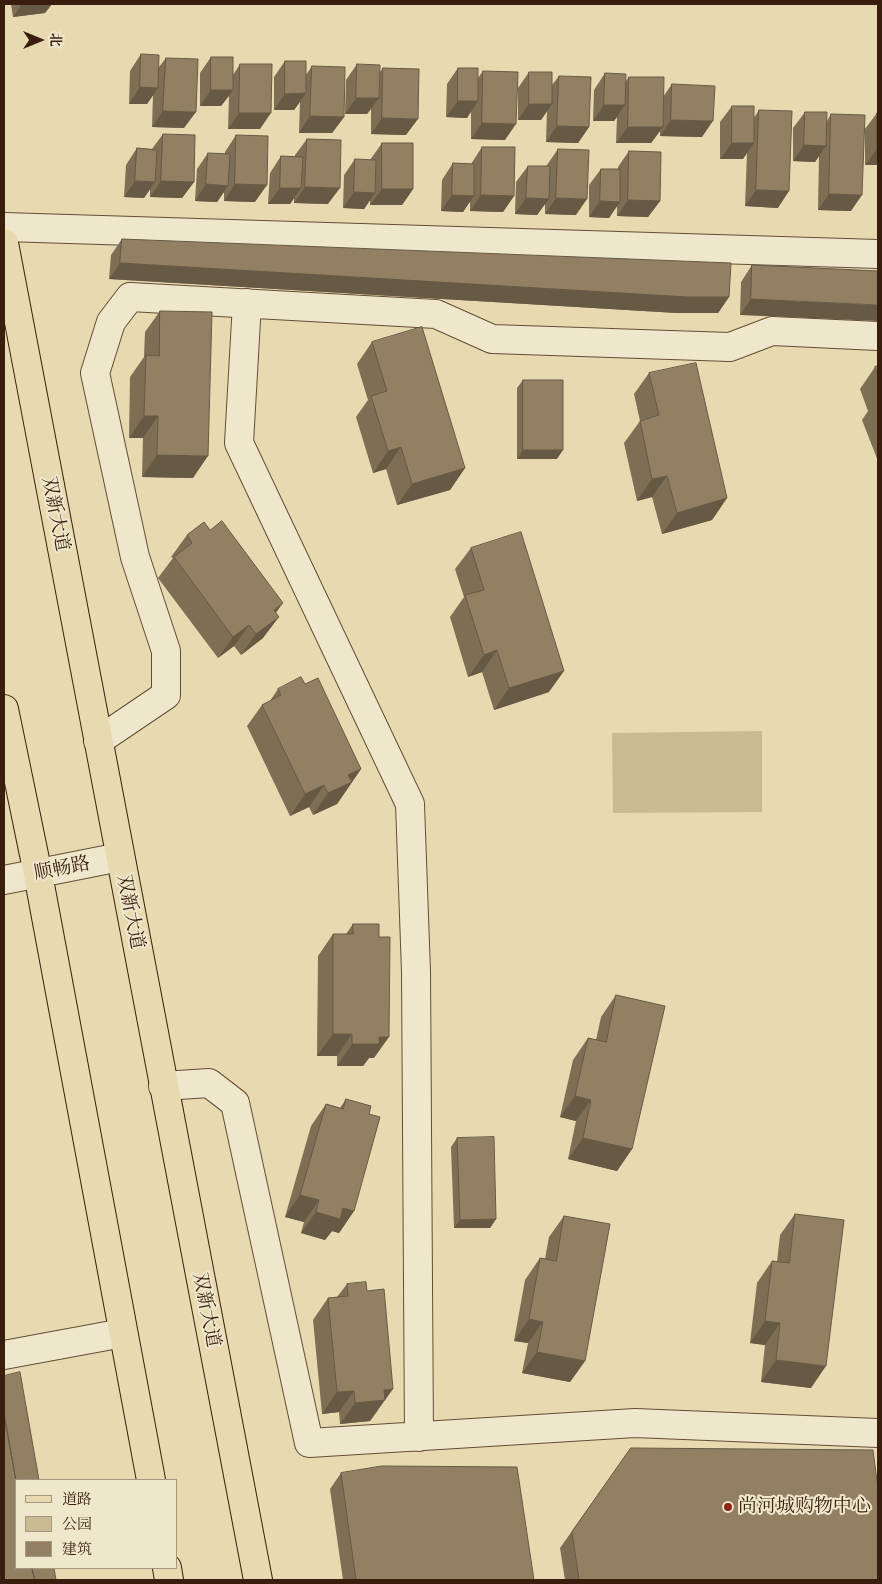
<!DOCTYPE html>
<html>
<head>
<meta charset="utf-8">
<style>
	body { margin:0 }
	#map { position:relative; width:882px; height:1584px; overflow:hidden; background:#e7dab0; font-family:"Old Standard TT","Noto Serif SC",serif }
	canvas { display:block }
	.frame { position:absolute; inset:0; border:5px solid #391e0e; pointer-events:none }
	.legend { position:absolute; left:15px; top:1479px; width:162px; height:90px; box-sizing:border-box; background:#efe7cc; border:1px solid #a69780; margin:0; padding:6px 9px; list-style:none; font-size:15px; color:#391e0e }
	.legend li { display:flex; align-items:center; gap:10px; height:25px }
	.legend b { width:25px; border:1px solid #a69780 }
	.north { position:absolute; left:15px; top:15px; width:50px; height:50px; -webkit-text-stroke:4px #efe7cc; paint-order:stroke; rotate:90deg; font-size:14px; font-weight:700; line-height:20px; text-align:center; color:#391e0e }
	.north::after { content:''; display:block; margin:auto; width:18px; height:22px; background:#391e0e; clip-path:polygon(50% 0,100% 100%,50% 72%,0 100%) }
</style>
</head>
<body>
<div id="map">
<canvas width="882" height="1584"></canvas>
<div class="frame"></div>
<ul class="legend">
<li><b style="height:6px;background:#e7dab0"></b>道路</li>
<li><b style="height:14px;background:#c9ba94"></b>公园</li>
<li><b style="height:14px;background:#938062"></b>建筑</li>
</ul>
<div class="north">北</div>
</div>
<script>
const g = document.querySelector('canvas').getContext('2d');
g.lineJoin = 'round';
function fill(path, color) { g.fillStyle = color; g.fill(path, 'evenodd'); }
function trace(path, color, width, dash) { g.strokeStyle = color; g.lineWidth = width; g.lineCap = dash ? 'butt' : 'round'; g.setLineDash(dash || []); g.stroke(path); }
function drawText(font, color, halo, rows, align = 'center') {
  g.font = font + ' "Old Standard TT","Noto Serif SC",serif'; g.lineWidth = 4; g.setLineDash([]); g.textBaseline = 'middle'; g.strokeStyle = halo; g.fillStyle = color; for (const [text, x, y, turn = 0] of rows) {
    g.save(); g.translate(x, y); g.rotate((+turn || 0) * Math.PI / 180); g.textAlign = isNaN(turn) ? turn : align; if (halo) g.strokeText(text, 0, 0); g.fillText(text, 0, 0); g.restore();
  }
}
fill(new Path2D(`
	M762,731V812L613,813L612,733Z`), '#c9ba94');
const minor = new Path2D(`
	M4,227L878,254
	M247,303L239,443L410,804L416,972L419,1437
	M98,741L166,695V651L135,557L95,373L111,322L130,297L436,314L492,339L730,347L772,331L878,336
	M4,880L120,857
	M163,1086L209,1083L235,1103L309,1443L635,1423L878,1433
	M4,1355L123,1333`);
const major = new Path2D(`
	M4,243L258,1580
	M4,709L38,874L151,1480
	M167,1568L169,1580`);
trace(minor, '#644d36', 30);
trace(major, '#391e0e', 30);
trace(minor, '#efe7cc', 28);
trace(major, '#e7dab0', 28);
fill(new Path2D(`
	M11,4H52L45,13L13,17Z
	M141,54L159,67L166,58L184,128L152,127L153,95L147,104H129L130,71Z
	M211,57L233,75L240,64L260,129H228L229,96L221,106H200V73Z
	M285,61L306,75L312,66L344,117L332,133H299L300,102L294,110H274V77Z
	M357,64L379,73L383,68L406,135L371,134V109L367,114H345L346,80Z
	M458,68L478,78L483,71L505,140L471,139V111L467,118L446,117L447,84Z
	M529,72L552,85L559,76L589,127L578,143L546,142L547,111L541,120H518V88Z
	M605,73L626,81L629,77L663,97L672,84L702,137L660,136V131L651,143H616L617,117L614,121H593L594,90Z
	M732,106L754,118L759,110L778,208L745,206L747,153L743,159H720V122Z
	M805,112L827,121L831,114L851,211L818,210L819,156L815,162L793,161V128Z
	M877,113L878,165H865V129Z
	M163,134L194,182L182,198L150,197V189L144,198L124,197L126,165L137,148L152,149Z
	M236,135L255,202L224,201V192L217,202L195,201L197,169L208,153L225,154V152Z
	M307,139L328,204L294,203V198L290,204H268L270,173L281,156L295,157V155Z
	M382,143L413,189L402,205H370V200L364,209L343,208L344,175L355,159L370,160Z
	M482,147L514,196L503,212L470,211V201L463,212L441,211L442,180L453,163L471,164Z
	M558,149L576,215L545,214V203L537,215L515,214L516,182L528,166H547V165Z
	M629,151L660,201L648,217L617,216V205L609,218L589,217V185L601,169H618V167Z
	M122,239L729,297L718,313H677L109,279L111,255Z
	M752,265L878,271L740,315L741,282Z
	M160,311L193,478L142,477L143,438H129L130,377L144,357L145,332Z
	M372,342L465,468L450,490L397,505L386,469L373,473L356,417L368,400L357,364Z
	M878,366V461L862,420L868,411L860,389L875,367Z
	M649,373L727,498L712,520L662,534L652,497L637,501L624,443L640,421L634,394Z
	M523,380L557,459H517V388Z
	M187,535L276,613L263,638L241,655L234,646L218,658L158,578L173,558L171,557Z
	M471,548L549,692L494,710L482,672L468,677L450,617L464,597L455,569Z
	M305,684L361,769L337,804L313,815L309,807L290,816L247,726L262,705L270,701L278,689Z
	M353,924L374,1058H369L363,1066H337V1056H317L318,956L333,934H346Z
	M616,995L632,1149L617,1171L568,1159L576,1121L560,1117L573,1060L588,1038L596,1040L601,1017Z
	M346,1099L369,1114L354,1211L339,1233L332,1231L325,1240L301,1233L304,1222L285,1217L311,1126L326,1104L340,1108Z
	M457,1138L496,1219L490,1228H454L451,1147Z
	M795,1214L811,1388L761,1382L765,1345L750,1343L757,1283L772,1261L777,1262L780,1235Z
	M564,1216L585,1361L570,1382L522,1373L528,1343L514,1341L525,1280L540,1258L545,1259L549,1237Z
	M347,1284L378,1410L370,1421L340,1424L339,1412L322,1414L313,1320L328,1298L337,1297Z
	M631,1448L878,1580H565L560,1548Z
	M341,1473L534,1580H343L330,1489Z`), '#7e6e54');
fill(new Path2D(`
	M22,4H52L45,13L13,17Z
	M140,87L158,88L147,104H129Z
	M211,90H233L221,106H200Z
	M306,93L294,110H274L285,94Z
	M356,98H379L367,114H345Z
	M458,101H478L467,118L446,117Z
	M529,104H552L541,120H518Z
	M604,105H625L614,121H593Z
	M163,111L196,112L184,128L152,127Z
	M239,113H271L260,129H228Z
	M310,116L344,117L332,133H299Z
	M382,118L418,119L406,135L371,134Z
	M671,120L713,121L702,137L660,136Z
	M482,123L516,124L505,140L471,139Z
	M557,126L589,127L578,143L546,142Z
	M628,127H663L651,143H616Z
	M732,143H754L743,159H720Z
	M804,145L826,146L815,162L793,161Z
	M877,149H878V165H865Z
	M135,181L155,182L144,198L124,197Z
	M161,181L194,182L182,198L150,197Z
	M206,184L228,186L217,202L195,201Z
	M235,184L267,185L255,202L224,201Z
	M305,187L340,188L328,204L294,203Z
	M280,188H301L290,204H268Z
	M382,189H413L402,205H370Z
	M756,190L789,191L778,208L745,206Z
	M354,192L375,193L364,209L343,208Z
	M829,194L862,195L851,211L818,210Z
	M452,195L474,196L463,212L441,211Z
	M481,195L514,196L503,212L470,211Z
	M526,198L549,199L537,215L515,214Z
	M556,198L587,199L576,215L545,214Z
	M628,200L660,201L648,217L617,216Z
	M600,201L620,202L609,218L589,217Z
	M120,263L729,297L718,313H677L109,279Z
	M751,299L878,305V321L740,315Z
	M144,416H158L143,438H129Z
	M401,447L386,469L373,473L388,451Z
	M523,450H563L557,459H517Z
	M157,455L208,456L193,478L142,477Z
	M465,468L450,490L397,505L412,484Z
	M667,476L652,497L637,501L652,479Z
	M727,498L712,520L662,534L677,513Z
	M283,603L267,625L274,610Z
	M279,617L263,638L241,655L256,634Z
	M249,625L234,646L218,658L233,637Z
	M497,650L482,672L468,677L484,655Z
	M564,671L549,692L494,710L509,688Z
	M361,769L337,804L313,815L328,793L348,775Z
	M324,785L309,807L290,816L305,794Z
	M333,1034H352L337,1056H317Z
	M379,1037H389L374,1058H369L363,1066H337L352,1044Z
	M575,1096L591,1100L576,1121L560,1117Z
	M583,1138L632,1149L617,1171L568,1159Z
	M300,1195L319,1200L304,1222L285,1217Z
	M343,1208L354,1211L339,1233L332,1231L325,1240L301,1233L316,1212Z
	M496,1219L490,1228H454L460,1220Z
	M529,1319L543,1322L528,1343L514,1341Z
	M765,1321L780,1323L765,1345L750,1343Z
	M537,1352L585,1361L570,1382L522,1373Z
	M776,1360L826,1366L811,1388L761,1382Z
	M393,1389L370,1421L340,1424L355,1403L384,1390Z
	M354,1391L339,1412L322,1414L337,1392Z`), '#675a45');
const building = new Path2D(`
	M141,54L159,55L158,88L140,87Z
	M211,57H233V90H211Z
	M166,58L198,59L196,112L163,111Z
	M285,61H306V93L285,94Z
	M240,64H272L271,113H239Z
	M357,64L380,65L379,98H356Z
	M312,66L345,67L344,117L310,116Z
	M383,68L419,69L418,119L382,118Z
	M458,68H478V101H458Z
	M483,71L518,72L516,124L482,123Z
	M529,72H552V104H529Z
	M605,73L626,74L625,105H604Z
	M559,76L591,77L589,127L557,126Z
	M629,77H664L663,127H628Z
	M672,84L715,86L713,121L671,120Z
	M732,106H754V143H732Z
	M759,110L792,111L789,191L756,190Z
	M805,112H827L826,146L804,145Z
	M877,113H878V149H877Z
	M831,114L865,115L862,195L829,194Z
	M163,134L195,135L194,182L161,181Z
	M236,135L268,136L267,185L235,184Z
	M307,139L341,140L340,188L305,187Z
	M382,143H413V189H382Z
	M482,147H515L514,196L481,195Z
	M137,148L157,150L155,182L135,181Z
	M558,149L589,150L587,199L556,198Z
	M629,151L661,152L660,201L628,200Z
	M208,153L230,154L228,186L206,184Z
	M281,156L303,157L301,188H280Z
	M355,159L376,160L375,193L354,192Z
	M453,163L474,164V196L452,195Z
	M528,166H550L549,199L526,198Z
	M601,169H620V202L600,201Z
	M122,239L731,263L729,297H688L120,263Z
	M752,265L878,271V305L751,299Z
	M160,311L212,312L208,456L157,455L158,416H144L146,355L159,356Z
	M422,327L465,468L412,484L401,447L388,451L371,396L387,391L372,342Z
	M696,363L727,498L677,513L667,476L652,479L640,421L659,415L649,373Z
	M878,366V376L875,367Z
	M523,380H563V450H523Z
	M222,521L283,603L274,610L279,617L256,634L249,625L233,637L174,557L192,543L187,535L204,522L210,530Z
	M521,532L564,671L509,688L497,650L484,655L465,595L484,590L471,548Z
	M301,677L305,684L318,678L361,769L348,775L352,782L328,793L324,785L305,794L262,705L281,695L278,689Z
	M353,924H379V937H390L389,1037H379V1044H352V1034H333V934H353Z
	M616,995L665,1006L632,1149L583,1138L591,1100L575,1096L588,1038L606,1042Z
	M346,1099L371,1106L369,1114L380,1117L354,1211L343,1208L340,1219L316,1212L319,1200L300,1195L326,1104L343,1109Z
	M494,1137L496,1219L460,1220L457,1138Z
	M795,1214L844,1220L826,1366L776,1360L780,1323L765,1321L772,1261L789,1263Z
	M564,1216L610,1224L585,1361L537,1352L543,1322L529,1319L540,1258L556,1261Z
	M366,1282L367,1291L384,1289L393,1389L384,1390L385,1400L355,1403L354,1391L337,1392L328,1298L348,1296L347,1284Z
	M20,1372L39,1480H16V1481L4,1414V1376Z
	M4,1414L16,1481V1568H32L35,1580H4Z
	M631,1448L873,1450L878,1489V1580H579L572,1532Z
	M382,1466L517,1467L534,1580H356L341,1473Z
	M32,1568H54L56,1580H35Z`);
fill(building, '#938062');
trace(building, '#675a45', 1);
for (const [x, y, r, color] of [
	[728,1507,5,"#8f2418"]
]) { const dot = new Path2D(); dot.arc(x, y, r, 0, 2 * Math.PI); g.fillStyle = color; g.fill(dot); trace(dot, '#efe7cc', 2); }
drawText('19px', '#391e0e', '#efe7cc', [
	["双新大道",55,514,79],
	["顺畅路",62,869,-11],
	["双新大道",130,912,79],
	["双新大道",206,1310,79]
]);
drawText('19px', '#391e0e', '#efe7cc', [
	["尚河城购物中心",738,1507]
], 'left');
</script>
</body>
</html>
